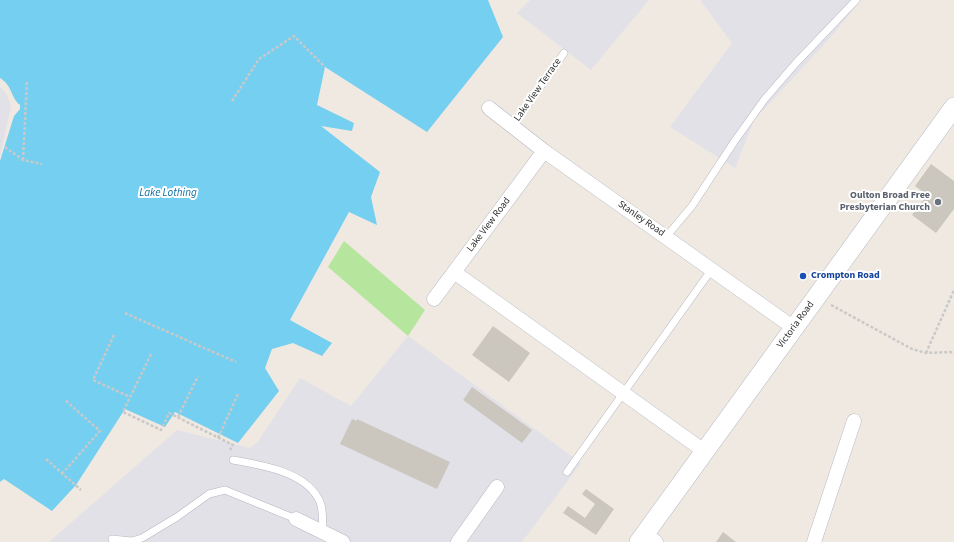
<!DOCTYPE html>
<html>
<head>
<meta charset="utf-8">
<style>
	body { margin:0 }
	canvas { display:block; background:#efe9e1 }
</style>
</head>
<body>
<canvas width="954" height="542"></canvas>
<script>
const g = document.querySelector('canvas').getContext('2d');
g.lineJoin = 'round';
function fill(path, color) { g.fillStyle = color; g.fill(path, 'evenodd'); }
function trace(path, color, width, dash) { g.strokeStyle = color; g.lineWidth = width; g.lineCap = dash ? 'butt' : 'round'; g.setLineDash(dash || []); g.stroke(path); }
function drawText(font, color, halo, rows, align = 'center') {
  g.font = font + ' "Source Sans 3",sans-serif'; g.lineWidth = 4; g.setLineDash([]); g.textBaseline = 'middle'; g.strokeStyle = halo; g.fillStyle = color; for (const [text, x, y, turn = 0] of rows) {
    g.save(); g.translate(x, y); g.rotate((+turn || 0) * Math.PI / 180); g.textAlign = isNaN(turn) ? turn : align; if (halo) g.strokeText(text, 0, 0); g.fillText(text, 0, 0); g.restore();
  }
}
fill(new Path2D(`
	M530,0H649L591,70L517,13Z
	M700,0H861L830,38L754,120L735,168L670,127L732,43Z
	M0,87L6,93L11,106L0,158Z
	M408,336L581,463L522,542H49L177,430L250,448L257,443L300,378L351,406Z`), '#e3e1e8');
fill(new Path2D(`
	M344,241L425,310L408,336L328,267Z`), '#b6e59e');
fill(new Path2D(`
	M0,0H488L503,37L427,132L325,67L317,105L354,123L352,131L321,126L380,172L371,197L377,225L349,212L290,320L332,343L322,356L293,343L272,349L265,368L279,391L238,443L175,412L165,427L125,409L76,485L52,511L4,479L0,482V161L14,116L20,109V105C10,97 13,86 0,78Z`), '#75cff0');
fill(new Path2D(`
	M931,164L954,181V209L936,233L912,215L927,195L915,186Z
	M493,326L530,353L509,382L472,355Z
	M472,387L532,430L522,443L463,400Z
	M352,419L357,421V419L450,462L437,489L340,444Z
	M586,489L614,509L596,535L563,513L568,506L585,518L595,504L582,494Z
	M723,532L736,542H716Z`), '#cbc7bf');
const lane = new Path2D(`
	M512,127L564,53
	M666,237L692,206L734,142L764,100L795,64L856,0
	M233,460C260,465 303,471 318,498C324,507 322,521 323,531
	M567,472L712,269
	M112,539L132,541L142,538L177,517L209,494L225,490L296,519`);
const street = new Path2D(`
	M489,108L544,151L794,328
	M454,272L704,451
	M434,299L544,151
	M296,519L343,542
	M645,534L656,542
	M458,542L497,487
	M814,542L854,421`);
const secondary = new Path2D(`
	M639,542L954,107`);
trace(lane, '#b4b7c1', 8);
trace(street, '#b4b7c1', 15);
trace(secondary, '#b4b7c1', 20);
trace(new Path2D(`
	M232,101L259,59L294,36L325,67
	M5,147L23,160L42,164
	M23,160L27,81
	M831,305L912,349L926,353L951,352L954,354
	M125,313L236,362
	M114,335L93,380L130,397
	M926,353L954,290
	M151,354L123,412L161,430L169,413L233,445L230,450
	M178,417L198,376
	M218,438L238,394
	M46,459L81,490
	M62,474L100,431L65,400`), '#c9c9c9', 2.5, [3, 2]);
trace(lane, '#fff', 7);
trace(street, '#fff', 14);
trace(secondary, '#fff', 19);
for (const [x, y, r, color] of [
	[938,202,4,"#6b7280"],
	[803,276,4,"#1a4fb4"]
]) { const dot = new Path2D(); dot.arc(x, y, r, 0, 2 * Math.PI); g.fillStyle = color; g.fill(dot); trace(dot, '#fff', 1.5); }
drawText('10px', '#2e2e2e', '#fff', [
	["Lake View Terrace",538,90,-55],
	["Stanley Road",641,219,35],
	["Lake View Road",489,225,-53],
	["Victoria Road",796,325,-54]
]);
drawText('bold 10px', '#5b616d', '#fff', [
	["Oulton Broad Free",930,196],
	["Presbyterian Church",930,208]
], 'right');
drawText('bold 10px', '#164399', '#fff', [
	["Crompton Road",811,276]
], 'left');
drawText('italic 11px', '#0d6fa3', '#fff', [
	["Lake Lothing",168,194]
]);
</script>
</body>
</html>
